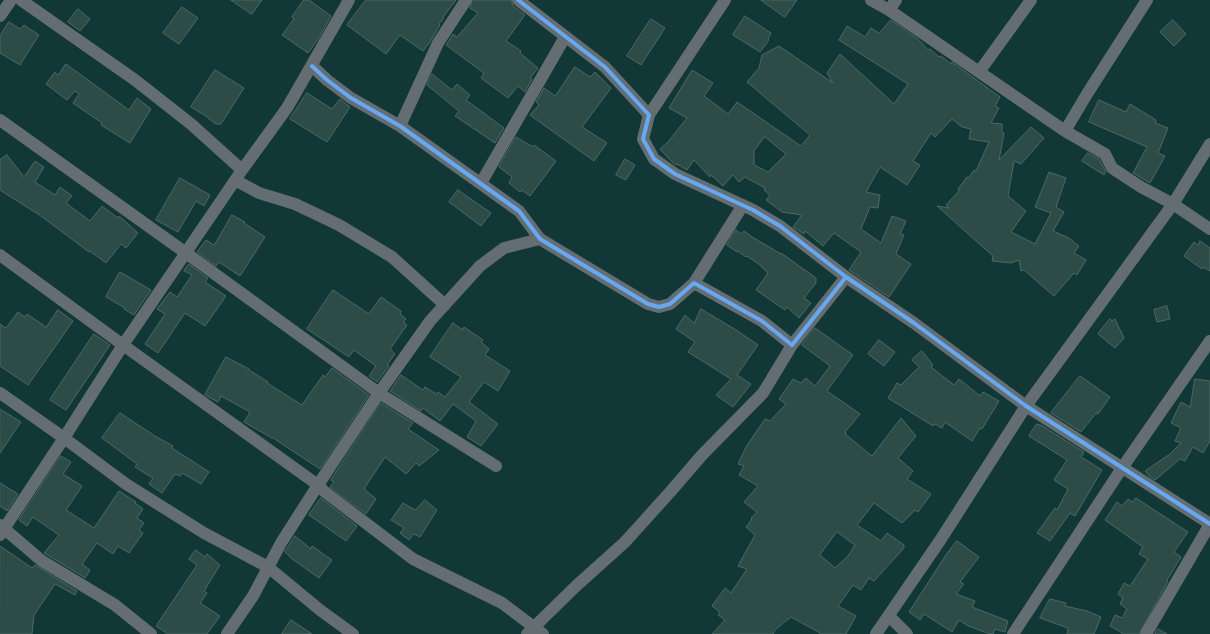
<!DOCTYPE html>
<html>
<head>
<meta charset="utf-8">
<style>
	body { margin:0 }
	canvas { display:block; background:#113736 }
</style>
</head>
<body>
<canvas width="1210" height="634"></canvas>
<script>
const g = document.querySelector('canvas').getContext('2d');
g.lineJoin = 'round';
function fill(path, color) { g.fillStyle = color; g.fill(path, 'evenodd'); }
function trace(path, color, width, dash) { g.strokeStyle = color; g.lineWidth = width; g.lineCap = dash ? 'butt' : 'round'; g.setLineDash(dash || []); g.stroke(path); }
const building = new Path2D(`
	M231,0H262L252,14Z
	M304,0H309L331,16L319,38L308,53L282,35L294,19L292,17Z
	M366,0H456L443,17L444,18L439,24L440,25L430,42L423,51L400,35L386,54L347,25Z
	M473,0H511L513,6L525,15L506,41L521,51L520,53L538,68L530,78L532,79L525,92L518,86L508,98L481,78L484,73L446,45L453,34L457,37L478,13L470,8Z
	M761,0H797L785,17Z
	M182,7L198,18L179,44L163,33Z
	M78,9L90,19L80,31L68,22Z
	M745,16L771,33L768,39L769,40L760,52L733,35Z
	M651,19L665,28L641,65L627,56Z
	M891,20L918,39L928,50L930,49L939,57L941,56L951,64L952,62L1000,97L995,106L999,108L991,123L1002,124V133H1004L999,160L1031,127L1044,138L1021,164L1014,161L1008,196L1026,211L1011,232L1035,244L1051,213L1035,207L1049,172L1066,178L1056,207L1064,212L1053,231L1069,238L1079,246L1074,253L1086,260L1077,275L1074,273L1054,296L1024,270L1021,271L1019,260L1011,263L992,261L993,256L937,206L949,208L946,205L959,191L958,189L967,177L969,178L974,170L976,171L989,142L969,139L971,129L962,127L952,119L935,137L931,133L913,161L920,165L907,185L880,167L866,192L880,195L878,208L870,207L861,229L881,243L892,216L906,221L900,234L904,235L896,254L911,264L889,297L849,270L861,252L834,233L823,246L805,231L804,234L793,227L802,215L782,212L766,200L770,195L764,190L765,188L745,177L739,182L733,175L723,186L711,175L710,177L694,160L687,170L677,164L676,165L672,162L660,149L668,142L687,118L669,108L692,70L713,83L704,96L728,114L737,102L801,146L810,135L747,82L759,68L762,55L779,46L833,83L827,73L840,54L894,104L908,84L839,40L847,26L865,37L871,28L879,33ZM765,137L786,154L768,172L754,165V151Z
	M1173,20L1186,34L1174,46L1160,32Z
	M9,22L20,29L24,25L39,35L20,65L0,53V36Z
	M66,64L129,110L137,98L151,109L130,143L101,125L102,123L73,103L79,94L75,91L67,100L46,84L55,72L58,75Z
	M575,67L590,77L595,72L611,88L582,127L607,143L594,161L530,115L539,105L536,102L544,88L555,96Z
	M215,70L244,88L221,124H216L209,119V118L191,107Z
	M432,74L452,90L457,84L470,95L466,100L504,128L495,143L455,116L459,111L427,85Z
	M307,93L332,109L340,99L350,107L327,142L290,119Z
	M1099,100L1126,112L1130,104L1156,120L1155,123L1168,128L1158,153L1165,156L1150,183L1133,173L1147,147L1089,122Z
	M516,137L533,147L534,145L556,161L530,196L522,190L520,192L509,183L512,177L499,167Z
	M1088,153L1099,159L1106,172L1104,175L1082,161Z
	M7,155L24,177L35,161L44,167L35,182L55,195L60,187L72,196L66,203L90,221L102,206L118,218L119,216L138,233L126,248L121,244L106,263L90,251L89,252L41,216L0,190V160Z
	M625,159L635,165L626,180L616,175Z
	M180,178L210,195L204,206L196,201L178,232L156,220Z
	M458,190L491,213L481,226L449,202Z
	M232,215L245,222L244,223L265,237L240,276L219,262L216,266L197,252L206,240L214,245Z
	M736,230L741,234L744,231L752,237L781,254V253L816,278V283L804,298L811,303L799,318L787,307L785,310L756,290L768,273L760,265L747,256L746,257L738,251L737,252L727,245Z
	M1200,241L1210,248V271L1203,267L1202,269L1184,256L1194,242L1198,245Z
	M189,264L208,278L205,282L226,296L205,326L185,313L158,353L145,344L165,314L157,309L170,292L177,297L192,275L184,271Z
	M120,272L151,290L134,315L124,309L125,308L106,297Z
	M333,290L369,314L381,297L401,311L400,314L406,319L403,322L407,325L390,349L395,354L387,365L389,366L377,382L369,376L376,366L354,350L349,357L307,329Z
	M1167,306L1170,319L1157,322L1154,310Z
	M701,309L736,330L758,345L737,375L751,384L733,407L716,395L731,379L688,352L695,342L676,329L685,315L694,323Z
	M58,310L73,321L28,385L0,366V324L6,328L18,312L25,317L27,314L46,327Z
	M1110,319L1112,321L1115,319L1124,338L1115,348L1098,334Z
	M453,323L463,330L464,327L483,340L481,342L489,349L485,355L510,371L498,391L484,382L469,402L498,424L481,446L467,437L476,421L453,404L440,421L423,408L421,411L390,391L401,375L423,390L425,387L436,394L438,392L445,397L461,377L430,357Z
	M815,328L853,355L827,391L860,414L845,432L846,433L845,434L872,456L901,418L916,436L898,458L913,471L907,479L931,494L918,512L915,510L902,523L874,503L857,525L881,541L887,533L904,545V548L874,581L869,578L861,590L853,585L838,606L856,616L846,634H822L791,617L775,630L773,634H712L725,620L718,615L720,612L712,606L725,588L731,593L747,569L738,566L755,535L746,527L752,519L751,518L757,512L744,502L758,486L739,475L744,466L738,464L746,447L765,419L770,421L786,404L779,399L793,379L801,383L806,378L815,386L830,366L802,345ZM837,532L855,545L848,556L835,568L820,555Z
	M94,334L110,345L66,410L50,400Z
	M879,340L895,352L884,366L868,354Z
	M922,351L933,365L931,367L954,385L959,379L980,396L983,392L999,401L982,429L980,428L972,441L945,422L942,428L935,424L933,426L888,398L897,383L901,385L919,367L912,360Z
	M226,357L249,369V370L268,382L267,383L302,405L323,375L325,377L332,368L369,395L320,469L273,438H272L244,422L250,412L221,396L218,402L205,395Z
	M1080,376L1110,397L1098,414L1096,413L1081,432L1051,413Z
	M1195,379L1210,381V441L1203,453L1193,447L1185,461L1180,459L1155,480L1149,476L1145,471L1170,454L1181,443L1175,441L1181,428L1171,423L1181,402L1190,407Z
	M381,403L413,423L408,429L439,450L419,466L416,463L406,474L385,457L364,489L376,499L366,514L330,487L334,482L331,480Z
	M0,409L21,422L0,453Z
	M120,413L155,436L173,446L172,448L209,472L201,484L182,473L180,476L175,474L162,493L149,484L153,478L135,467L137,464L102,438Z
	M1037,424L1040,425H1041L1084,452L1081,457L1102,470L1075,516L1070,513L1050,541L1037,533L1055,508L1057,510L1068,489L1054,480L1067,460L1029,436Z
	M61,456L71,462L63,474L82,486L66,510L94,528L119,491L136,502L135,503L143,509L137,518L144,523L139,530L143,533L129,553L118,546L113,554L97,543L82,564L90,570L85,578L44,553L59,535L33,517L27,526L19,520Z
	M0,483L18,494L7,511L0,506Z
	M321,498L357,526L346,541L309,515Z
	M1136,498L1188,532L1174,552L1181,557L1167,580L1168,581L1139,634H1124L1110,626L1115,615L1122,618L1127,609L1120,604L1123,598L1118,594L1124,583L1130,586L1148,559L1139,554L1143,547L1105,520L1117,502L1122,506L1128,499L1132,502Z
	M425,500L437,510L420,537L414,534L409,540L400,533L404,528L391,520L403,503L415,510Z
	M295,536L311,549L312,546L332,560L319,578L291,558L285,552Z
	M957,541L979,557L960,582L964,584L956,594L975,601L972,607L1008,621L1005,632L995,629L993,634H990L971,627H970L959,620L952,632L924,614L920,620L909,612L946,555Z
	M0,546L32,568L35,565L77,591L75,595L55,584L34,615L32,634H0Z
	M196,550L205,557L207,554L220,565L204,591L207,593L200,603L220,616L207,634H168L156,626L197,565L189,559Z
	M1050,599L1066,603L1065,606L1087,611L1101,617L1094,634H1067L1068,628L1040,618Z
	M291,620L312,634H282Z
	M1158,629L1167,634H1155Z`);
fill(building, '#2d4c48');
trace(building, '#4b6965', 1);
trace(new Path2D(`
	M21,0L135,80L191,124L242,170
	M518,0L605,67L649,115L643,139L654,159L675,174L753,210L780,226L846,277L914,323L1026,406L1210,524
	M871,0L889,10
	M896,0L889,10L1065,131L1105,154L1112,168L1141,187L1173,204L1210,229
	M0,16L11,0
	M312,66L327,80L351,98L400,126L519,211L540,239L648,304L659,307L670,304L694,283L762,321L792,345L846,277
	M979,72L1031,0
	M649,115L725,0
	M0,120L186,253L379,393L496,466
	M400,126L438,43L466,0
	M1065,131L1087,94L1147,0
	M235,180L259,193L295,204L339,225L392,257L445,305
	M481,183L565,37
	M0,255L123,345L318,485L325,492L413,559L502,603L543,634
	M694,283L743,205
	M0,393L64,438L126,484L204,533L268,567L320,610L353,634
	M0,525L42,561L115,605L151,634
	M0,535L64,438L123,345L242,170L287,108L349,0
	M889,616L907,634
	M227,634L253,596L281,543L318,485L379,393L430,321L480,266L504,248L540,239
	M527,634L575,587L625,542L671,491L702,455L763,393L792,345
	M876,634L941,539L1026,406L1173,204L1210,144
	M1013,634L1122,468L1210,341
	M1146,634L1210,524`), '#636d72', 12);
trace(new Path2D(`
	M518,0L605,67L649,115L643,139L654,159L675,174L753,210L780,226L846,277L914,323L1026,406L1210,524
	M312,66L327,80L351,98L400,126L519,211L540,239L648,304L659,307L670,304L694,283L762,321L792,345L846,277`), '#66a8f1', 4);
</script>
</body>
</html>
